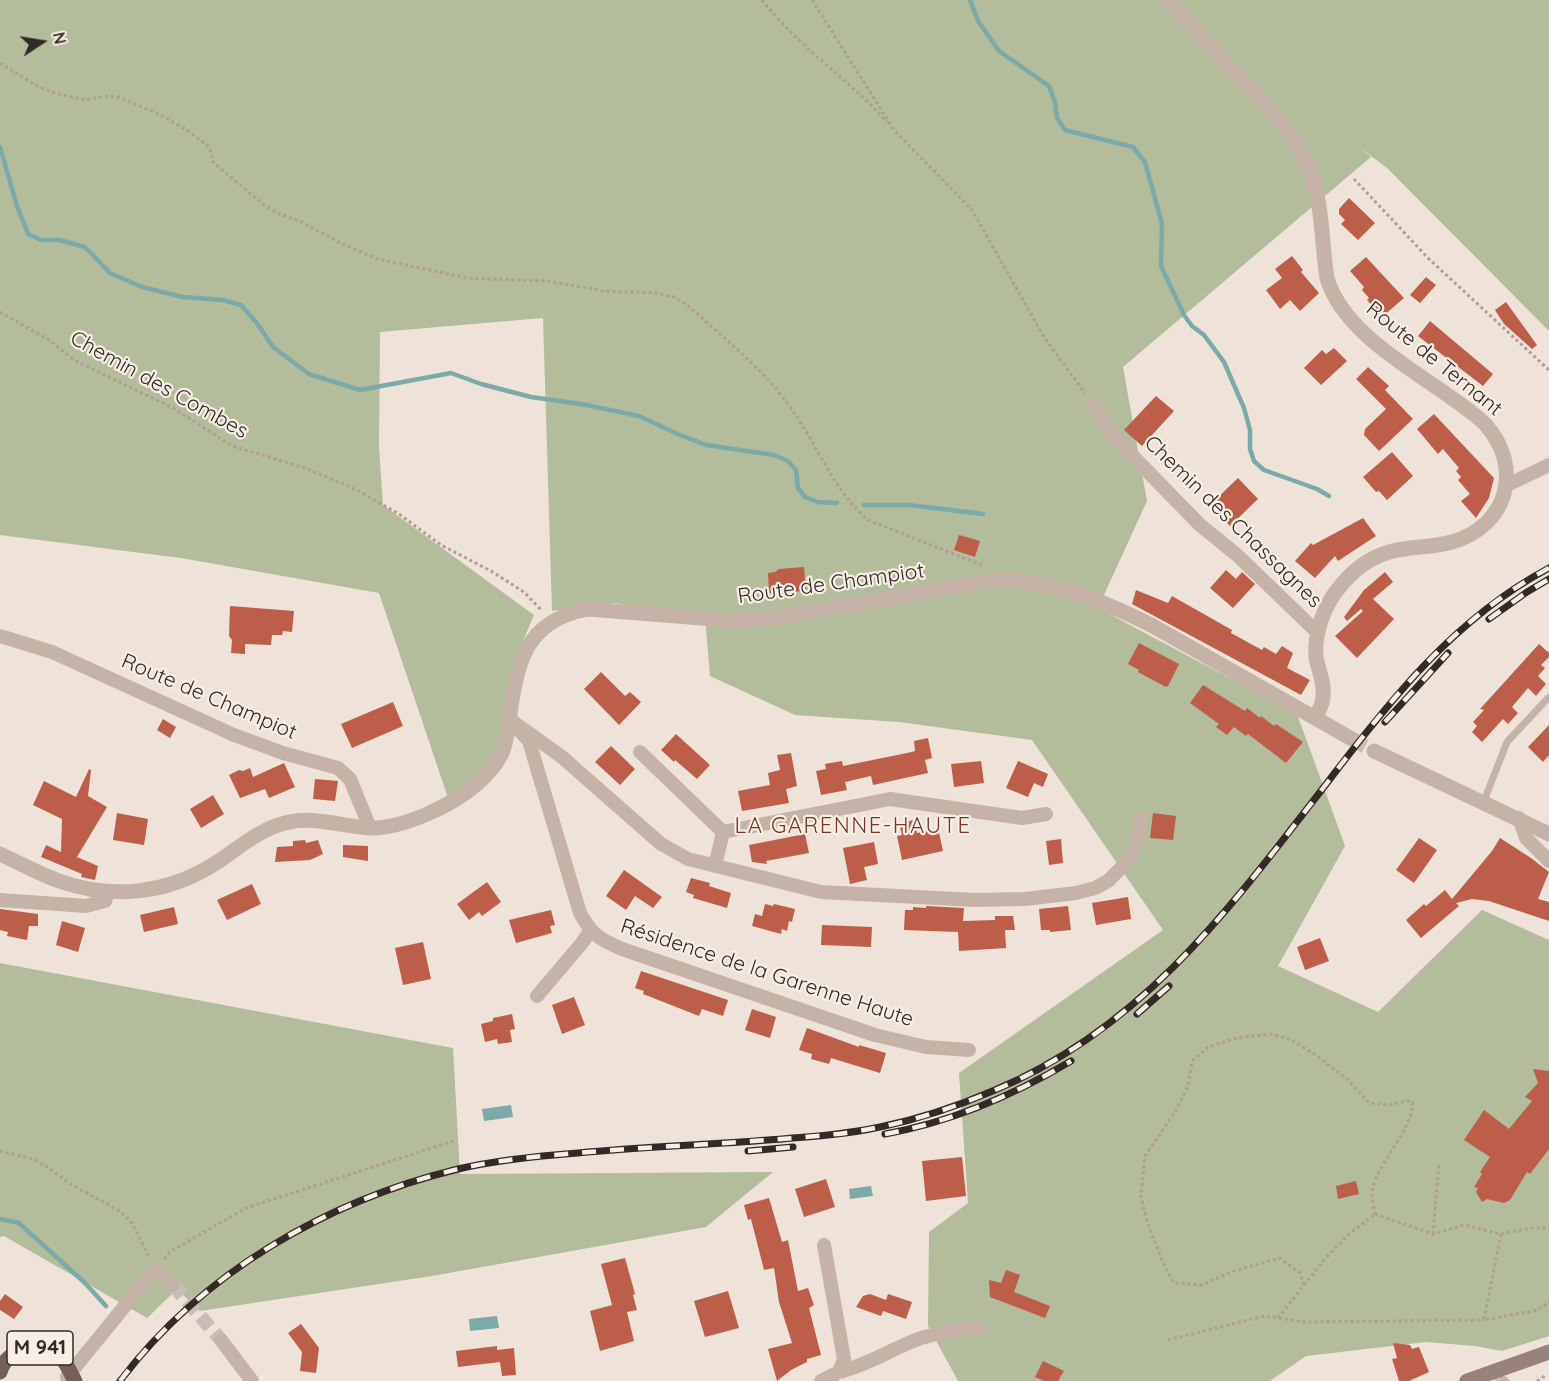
<!DOCTYPE html>
<html>
<head>
<meta charset="utf-8">
<style>
	body { margin:0 }
	#map { position:relative; width:1549px; height:1381px; overflow:hidden; background:#efe3d9; font-family:Quicksand,sans-serif }
	canvas { display:block }
	.north { position:absolute; left:12px; top:12px; width:60px; height:60px; -webkit-text-stroke:4px #f7eee5; paint-order:stroke; rotate:78deg; font-size:16px; font-weight:700; line-height:24px; text-align:center; color:#332a27 }
	.north::after { content:''; display:block; margin:auto; width:21px; height:27px; background:#332a27; clip-path:polygon(50% 0,100% 100%,50% 72%,0 100%) }
</style>
</head>
<body>
<div id="map">
<canvas width="1549" height="1381"></canvas>
<div class="north">N</div>
</div>
<script>
const g = document.querySelector('canvas').getContext('2d');
g.lineJoin = 'round';
function fill(path, color) { g.fillStyle = color; g.fill(path, 'evenodd'); }
function trace(path, color, width, dash) { g.strokeStyle = color; g.lineWidth = width; g.lineCap = dash ? 'butt' : 'round'; g.setLineDash(dash || []); g.stroke(path); }
function drawText(font, color, halo, rows, align = 'center') {
  g.font = font + ' Quicksand,sans-serif'; g.lineWidth = 4.5; g.setLineDash([]); g.textBaseline = 'middle'; g.strokeStyle = halo; g.fillStyle = color; for (const [text, x, y, turn = 0] of rows) {
    g.save(); g.translate(x, y); g.rotate((+turn || 0) * Math.PI / 180); g.textAlign = isNaN(turn) ? turn : align; if (halo) g.strokeText(text, 0, 0); g.fillText(text, 0, 0); g.restore();
  }
}
fill(new Path2D(`
	M0,0H1549V331L1387,168L1359,147L1371,157L1123,367L1147,501L1098,608L1297,714L1345,846L1278,966L1378,1012L1482,910L1549,940V1336L1502,1351L1475,1346L1426,1342L1306,1356L1270,1381H958L928,1326L929,1232L968,1203L959,1073L1163,930L1032,740L899,722L795,715L710,676L705,617L615,603L552,611L543,318L380,332L379,447L383,505L534,615L511,669L496,759L448,798L379,593L181,558L0,535Z
	M0,963L453,1048L460,1174L773,1172L706,1227L432,1276L200,1311L177,1289L147,1318L4,1236L0,1237Z`), '#b3bc9b');
fill(new Path2D(`
	M511,1105L513,1117L484,1121L482,1109Z
	M871,1186L873,1196L850,1199L849,1189Z
	M497,1316L499,1328L470,1331L469,1319Z`), '#7baaa8');
trace(new Path2D(`
	M970,0L978,21L999,51L1049,86L1055,102L1057,118L1065,130L1133,147L1145,162L1162,224L1161,266L1184,315L1192,326L1204,335L1224,362L1244,408L1250,430V449L1254,461L1264,470L1317,489L1329,496
	M0,147L17,206L28,234L41,240H59L85,247L110,273L142,287L183,297L223,300L241,305L256,322L273,347L309,374L360,390L451,373L481,384L531,397L581,404L639,416L680,435L706,445L774,455L788,461L796,470L798,488L805,497L818,502L837,503
	M864,505H909L983,514
	M0,1219L19,1223L85,1283L106,1306`), '#7baaa8', 4.5);
fill(new Path2D(`
	M1349,198L1375,223L1358,240L1341,224L1345,220L1339,214V209Z
	M1292,256L1303,270L1301,272L1319,293L1300,311L1290,300L1280,309L1266,290L1282,278L1275,269Z
	M1366,257L1404,298L1382,317L1367,300L1369,298L1362,290L1364,287L1350,271Z
	M1426,277L1436,285L1420,303L1410,295Z
	M1506,302L1537,345L1532,349L1504,324L1495,310Z
	M1430,321L1493,374L1483,386L1418,336Z
	M1334,348L1347,361L1321,385L1304,368L1322,350L1326,354Z
	M1368,367L1389,386L1385,390L1413,419L1379,451L1364,435L1365,429L1386,409L1356,379Z
	M1156,396L1174,411L1142,446L1124,430Z
	M1434,414L1494,478L1489,498L1476,518L1461,501L1470,494L1458,480L1461,477L1456,471L1459,468L1443,449L1438,454L1417,429Z
	M1392,452L1413,476L1387,500L1379,491L1376,492L1363,477Z
	M1238,478L1258,499L1230,526L1210,505Z
	M1363,518L1376,536L1338,561L1335,556L1315,578L1295,561L1311,543L1313,545Z
	M959,535L980,541L975,557L954,550Z
	M804,567L806,591L769,593L768,573L775,572L779,569Z
	M1226,570L1236,579L1242,572L1255,584L1233,608L1210,588Z
	M1385,572L1393,582L1373,599L1394,619L1357,658L1335,636L1363,611L1361,609L1347,621L1344,617L1364,590Z
	M1136,590L1168,603L1172,596L1232,630L1231,633L1262,650L1264,647L1276,654L1282,646L1293,653L1287,668L1310,680L1301,695L1132,604Z
	M230,606L294,611L292,632L283,631L282,635H272L271,645L245,644V654L231,653L232,640L229,636Z
	M1139,643L1179,664L1168,686L1166,687L1138,672L1139,670L1128,664Z
	M1539,644L1549,653V657L1541,665L1545,668L1538,676L1546,684L1536,696L1528,688L1512,707L1518,713L1508,724L1503,719L1482,742L1472,732L1477,726L1473,722L1484,710L1480,709Z
	M601,672L625,696L630,692L641,702L619,725L584,689Z
	M1203,685L1245,711L1247,708L1260,718L1261,716L1274,726L1276,724L1303,742L1286,763L1248,734L1246,736L1234,727L1227,735L1216,727L1219,724L1190,703Z
	M393,702L403,726L352,748L341,724Z
	M163,719L176,727L170,738L157,730Z
	M1549,725V755L1543,762L1528,747Z
	M676,734L710,765L697,779L675,760L674,762L661,750Z
	M928,738L932,758L925,760L928,773L873,785L871,776L845,782L847,790L821,795L816,771L826,769L825,764L842,761L843,766L907,753L915,751L914,741Z
	M611,746L635,769L620,785L595,762Z
	M791,753L797,786L786,789L789,803L742,811L738,791L770,785L768,773L780,770L777,755Z
	M981,761L984,783L954,787L951,764Z
	M1018,761L1048,774L1043,787L1034,783L1028,797L1006,788Z
	M284,763L295,787L269,798L265,789L240,798L229,775L239,770L243,771L250,768L253,777Z
	M89,769L91,770L88,796L107,807L77,857L98,866L95,880L81,877L82,874L41,857L46,845L61,852L62,819L33,805L44,781L76,797Z
	M315,779L338,781L335,801L313,799Z
	M213,795L224,814L201,828L190,809Z
	M117,813L148,819L144,845L113,840Z
	M1153,813L1176,816L1173,840L1150,838Z
	M914,820L917,833L938,828L943,851L902,860L897,836L902,835L899,823Z
	M805,834L809,853L766,861L767,864L752,862L749,845Z
	M1419,838L1437,850L1414,883L1396,870Z
	M1500,838L1531,858L1549,872L1538,899L1549,902V921L1489,901L1472,899L1456,903L1459,906L1421,938L1406,920L1424,904L1426,906L1445,890L1452,899L1492,851Z
	M1061,839L1063,863L1049,865L1046,841Z
	M305,840L306,843L318,840L323,854L310,860L275,862L277,847L293,846V841Z
	M874,842L878,864L864,867L867,880L850,884L843,848Z
	M343,845L368,846V861L343,857Z
	M624,870L662,897L653,908L635,896L626,910L606,896Z
	M691,878L710,883L709,886L731,893L727,908L693,898L694,895L686,892Z
	M487,882L501,902L482,916L479,912L469,920L457,904Z
	M252,884L261,904L227,920L217,900Z
	M1128,897L1131,919L1096,925L1092,903Z
	M765,904L773,906L774,904L795,909L792,922L789,921L787,931L782,929L781,934L752,926L755,914L762,916Z
	M926,906L964,908L963,921L995,920V916H1013L1015,930H1005L1006,948L959,951L958,932L904,930L905,910H913V907L926,908Z
	M1068,906L1071,930L1050,932V930H1041L1039,909Z
	M174,907L178,924L144,932L140,915Z
	M0,909L38,914V926H29L27,940L7,936L8,932L0,930Z
	M551,910L555,925L550,926L552,933L516,943L509,920Z
	M62,921L85,928L78,952L56,945Z
	M822,925L872,927L871,947L821,945Z
	M1320,938L1329,961L1305,970L1297,947Z
	M423,942L431,979L403,985L395,948Z
	M641,971L728,1000L723,1016L702,1009L699,1016L643,994L644,991L635,988Z
	M574,997L585,1025L562,1034L552,1005Z
	M752,1009L776,1017L770,1038L745,1030Z
	M512,1014L515,1029L510,1030L512,1042L498,1044L497,1039L485,1042L481,1024L493,1021V1018Z
	M807,1028L859,1047V1045L886,1053L880,1073L831,1058L829,1064L811,1059L812,1054L799,1050Z
	M1533,1069L1549,1071V1149L1530,1174L1527,1172L1510,1200L1504,1203L1487,1199L1482,1202L1476,1192L1478,1188L1474,1187L1482,1174L1480,1172L1490,1157L1464,1140L1484,1110L1509,1129L1532,1101L1525,1097L1538,1083Z
	M962,1157L966,1196L926,1201L922,1161Z
	M826,1179L835,1207L804,1217L795,1189Z
	M1356,1181L1359,1194L1338,1199L1336,1186Z
	M769,1198L782,1242L788,1240L798,1291L808,1288L814,1305L809,1308L821,1355L807,1359V1362L791,1370L777,1381L768,1349L792,1343L779,1302L774,1268L764,1270L751,1219L748,1220L744,1205Z
	M625,1258L635,1294L633,1295L637,1310L627,1312L634,1341L600,1351L590,1311L612,1305L601,1264Z
	M1006,1270L1020,1275L1014,1292L1050,1306L1045,1318L990,1297L989,1280L1001,1283Z
	M728,1291L739,1328L705,1337L694,1301Z
	M5,1294L23,1307L14,1319L0,1310V1301Z
	M870,1294L886,1300L888,1294L912,1302L906,1319L883,1311L881,1316L856,1307L863,1296Z
	M301,1324L319,1348L316,1373L300,1371L302,1352L288,1333Z
	M1393,1343L1410,1345L1412,1349L1419,1347L1429,1372L1409,1381H1399L1392,1359L1397,1358Z
	M497,1346V1350L514,1348L516,1375L502,1376L500,1362L458,1367L456,1351Z
	M1043,1361L1064,1371L1058,1381H1044L1035,1377Z`), '#bc5e4a');
trace(new Path2D(`
	M173,1285L221,1340`), '#c9beb5', 14, [14, 7]);
trace(new Path2D(`
	M1352,739L1374,751`), '#c9beb5', 15, [15, 8]);
trace(new Path2D(`
	M762,0C799,47 847,78 887,122
	M812,0L894,130L972,210L1044,337L1085,393
	M0,63L37,86L54,93L85,100L105,96L118,97L154,112L184,128L207,145L210,148L213,162L263,204L277,213L302,222L340,243L377,259L467,278L547,281L604,291L656,293L674,297L686,304C722,336 766,371 793,411C818,447 834,491 868,520L984,566
	M1354,179L1429,259L1549,370
	M0,312L49,340L74,360L173,408L232,446L305,468L357,490L399,514L441,545L491,571L524,592L542,611
	M0,1151L33,1159L49,1168L72,1185L120,1211L132,1223L149,1257
	M1375,1214L1433,1234L1464,1225L1501,1234L1531,1228H1549
	M1433,1234L1439,1162
	M1501,1234L1484,1320L1538,1310L1549,1302
	M164,1259L171,1251L246,1208L453,1141
	M1304,1285L1300,1273L1280,1258L1234,1271L1202,1285L1174,1283L1165,1267L1149,1228L1141,1197L1145,1156L1175,1112L1188,1086L1192,1061L1208,1047L1237,1038L1270,1034L1290,1039L1317,1056L1347,1079L1369,1103L1388,1105L1407,1101L1413,1102C1411,1134 1379,1159 1372,1191C1371,1198 1374,1207 1375,1214
	M1278,1318L1324,1260L1348,1235L1375,1214
	M1168,1340L1264,1316L1304,1322L1484,1320
	M1537,1381L1545,1376`), '#b19d91', 3, [3, 3]);
trace(new Path2D(`
	M1484,801L1507,742L1549,697
	M1492,1376L1502,1378L1506,1381`), '#c6b3a7', 7);
trace(new Path2D(`
	M1092,404L1118,441L1200,525L1237,555L1318,633
	M1507,485L1549,465
	M0,636L52,652L234,735L283,753L338,768L350,779L370,828
	M640,752L723,832
	M1519,818L1526,838L1549,861
	M715,866L723,832L890,799L1022,818L1046,814
	M0,900L86,906L105,901L108,892
	M537,996L582,943L590,931
	M969,1050L926,1047L875,1035L622,949C599,939 592,935 580,913L529,741L509,719L562,757L661,844L688,859L821,892L975,900L1025,899L1076,893L1095,888L1108,881L1130,859L1137,843L1141,818
	M221,1340L252,1381
	M839,1372C868,1365 893,1348 921,1338C941,1332 960,1329 981,1328
	M67,1377L155,1269L173,1285
	M821,1381L839,1372L844,1359L824,1245`), '#c6b3a7', 14);
trace(new Path2D(`
	M1167,0L1274,114C1292,136 1308,159 1315,186C1323,216 1322,248 1327,278C1342,330 1407,366 1449,396C1461,405 1474,413 1485,424C1524,467 1508,526 1452,542C1431,548 1409,546 1389,552C1369,558 1351,572 1338,589C1324,606 1314,634 1316,657C1318,670 1325,683 1323,697C1323,704 1318,711 1316,718
	M1374,751L1549,834
	M0,854C20,863 41,875 62,882C112,899 165,894 211,866C234,852 257,830 285,823C314,815 342,827 371,828C405,828 453,805 478,783C487,775 496,765 501,755C507,744 507,731 509,720C517,663 524,621 588,609L727,620L765,619L989,581C1046,576 1103,601 1153,626L1352,739`), '#c6b3a7', 15);
trace(new Path2D(`
	M1467,1381L1549,1352`), '#998278', 15);
trace(new Path2D(`
	M0,1372C8,1345 45,1341 63,1360C68,1366 71,1374 75,1381`), '#746059', 15);
const rail = new Path2D(`
	M1489,619L1527,592L1549,579
	M1385,722L1448,653
	M1137,1014L1169,986
	M885,1134C951,1122 1014,1095 1071,1061
	M748,1151L793,1147
	M120,1381C203,1272 327,1201 458,1169C497,1160 538,1156 578,1153C641,1147 705,1145 768,1140C805,1137 843,1135 880,1127C919,1119 958,1106 995,1090C1143,1028 1232,906 1327,783C1390,700 1455,618 1549,568`);
trace(rail, '#332a27', 7);
trace(rail, '#f7eee5', 4.5, [14]);
for (const [x, y, w] of [
	[40,1348,66]
]) { const box = new Path2D(); box.roundRect(x - w / 2, y - 17, w, 34, 4.5); g.fillStyle = '#f7eee5'; g.fill(box); trace(box, '#332a27', 1.5); }
drawText('bold 20px', '#332a27', null, [
	["M 941",40,1348]
]);
drawText('21px', '#332a27', '#f7eee5', [
	["Route de Ternant",1434,359,39],
	["Chemin des Combes",159,385,29],
	["Chemin des Chassagnes",1233,522,44],
	["Route de Champiot",831,584,-8],
	["Route de Champiot",209,697,23],
	["Résidence de la Garenne Haute",767,973,18]
]);
g.letterSpacing = '1.5px';
drawText('22px', '#7b3526', '#f7eee5', [
	["LA GARENNE-HAUTE",853,826]
]);
g.letterSpacing = '0px';
</script>
</body>
</html>
